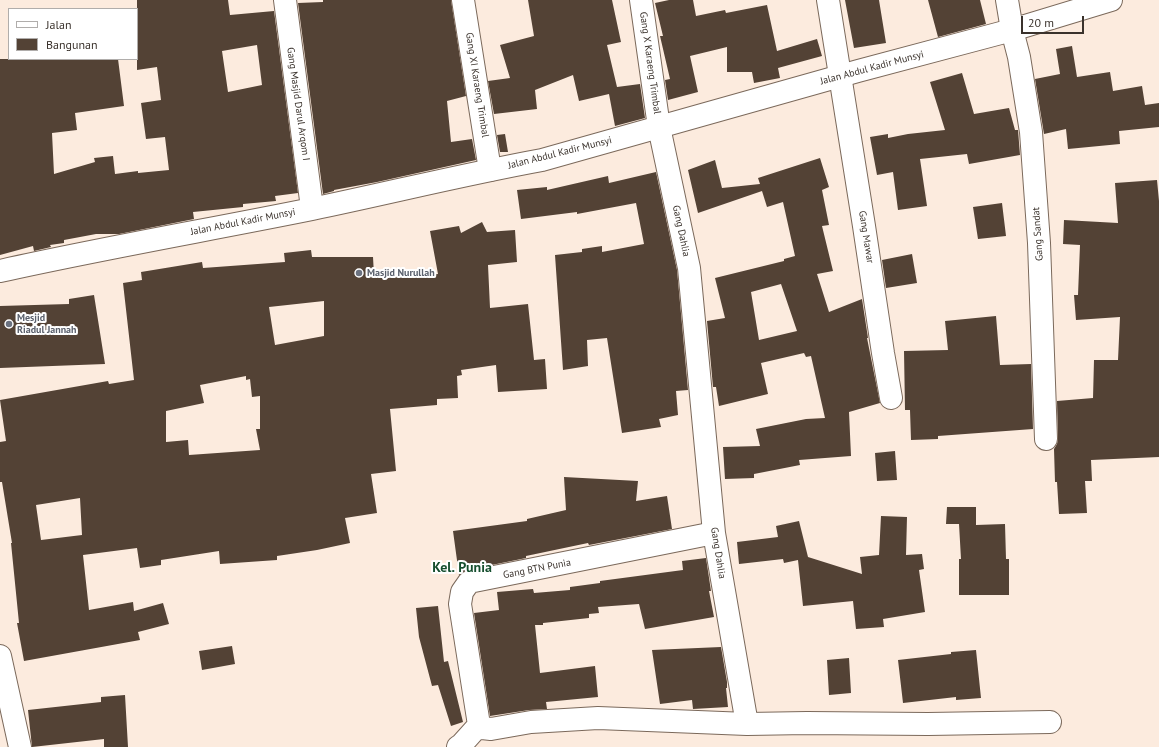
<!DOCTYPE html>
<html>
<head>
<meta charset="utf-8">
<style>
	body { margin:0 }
	#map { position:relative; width:1159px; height:747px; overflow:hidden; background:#fcebde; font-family:"PT Sans",sans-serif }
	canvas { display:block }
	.legend { position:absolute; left:8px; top:8px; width:130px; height:52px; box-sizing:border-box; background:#fff; border:1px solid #b0adab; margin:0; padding:5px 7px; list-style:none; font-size:12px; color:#3a322c }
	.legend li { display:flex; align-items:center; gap:8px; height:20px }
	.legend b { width:20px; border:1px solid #b0adab }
	.scale { position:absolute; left:1021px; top:16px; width:63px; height:18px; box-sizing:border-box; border:2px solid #3a322c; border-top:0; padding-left:5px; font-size:12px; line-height:14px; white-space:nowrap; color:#3a322c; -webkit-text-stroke:3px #fff; paint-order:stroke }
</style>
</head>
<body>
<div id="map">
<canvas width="1159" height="747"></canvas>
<ul class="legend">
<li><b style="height:5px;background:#fff"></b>Jalan</li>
<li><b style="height:11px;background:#534235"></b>Bangunan</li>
</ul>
<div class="scale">20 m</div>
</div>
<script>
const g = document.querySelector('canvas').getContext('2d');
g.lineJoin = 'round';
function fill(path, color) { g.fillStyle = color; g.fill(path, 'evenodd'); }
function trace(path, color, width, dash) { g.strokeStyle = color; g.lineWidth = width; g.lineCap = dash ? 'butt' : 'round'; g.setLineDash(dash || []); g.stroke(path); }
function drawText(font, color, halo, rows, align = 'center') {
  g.font = font + ' "PT Sans",sans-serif'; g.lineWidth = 4; g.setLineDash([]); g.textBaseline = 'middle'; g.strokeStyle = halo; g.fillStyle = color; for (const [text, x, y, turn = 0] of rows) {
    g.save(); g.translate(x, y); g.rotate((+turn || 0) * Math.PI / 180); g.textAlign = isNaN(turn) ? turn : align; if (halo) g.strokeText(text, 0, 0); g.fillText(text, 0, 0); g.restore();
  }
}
fill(new Path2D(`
	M137,0H228L230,15L274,11L298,193L275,196L276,201L243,204V207L193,212L194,219L119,234H96L64,240V243L50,245L51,247L34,251L33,246L0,255V59H118L124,106L75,113L77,130L52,133L54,174L95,162L94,158L113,156L115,174L138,171V173L169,170L165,137L146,139L141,103L161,100L157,67L137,70ZM257,45L262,85L228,92L222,51Z
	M323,0H451L466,96L447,101L451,142L472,139L476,160L377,182L334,190V191L323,194L298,3L323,2Z
	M528,0H612L621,42L607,45L617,87L640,84L645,118L615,126L609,94L579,101L573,75L535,90L537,109L494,114L488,81L510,78L500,45L534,36Z
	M669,0H693L696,16L725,10L726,13L767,5L777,51L817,39L822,56L778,68L780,78L754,83L752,72H727V47L690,56L698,92L668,100L665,80L670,79L660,36H663L655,3Z
	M845,0H879L886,43L854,48Z
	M928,0H980L986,24L938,37Z
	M1072,46L1077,77L1110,72L1113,91L1142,86L1145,105L1159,103V127L1119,131L1120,144L1068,149L1066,129L1044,134L1035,79L1060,74L1056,49Z
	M962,73L974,114L1009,108L1015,130H1018L1020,155L969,164L967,154L920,159L927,206L898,210L893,172L877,175L870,137L888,134V138L908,134L945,130L930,82Z
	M505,134L508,152H500L497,135Z
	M820,158L829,187L822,190L829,225L822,226L833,271L817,274L829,312L862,299L868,338H867L880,403L849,412L851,456L799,460L800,465L754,474V478L725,479L723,447L760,446L756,429L806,419L825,418L811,356L806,357L804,353L761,363L768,394L719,406L716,387H713L707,321L725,318L715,278L784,261V259L795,256L783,202L767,207L762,191L698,213L688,170L715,160L722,188L760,184L758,178ZM781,284L797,331L759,340L751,292Z
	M656,172L677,270L688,390L676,391L678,415L659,419L661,427L622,433L607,338L587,340L588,366L563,370L555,255L582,252V249L602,246V252L644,244L636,203L577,214V212L521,219L517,190L547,187V190L608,176L609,183Z
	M1157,180L1159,201V457L1091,460L1092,481H1085L1087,513L1059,514L1057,482H1055L1054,449L1057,444L1058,439L1057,401L1093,398L1094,360H1118L1120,317L1076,320L1074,295H1078L1080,245L1063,244L1064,220L1118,223L1115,183Z
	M1002,203L1006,236L978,239L973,207Z
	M482,222L487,232L515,230L517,262L488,265L490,308L528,304L534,360L545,359L547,389L498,392L496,365L461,370L462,375L457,376L458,398L437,399V405L390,409L396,471L371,474L377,513L345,518L350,543L317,550L277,556V560L220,564L219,551L161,560V565L140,568L137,548L83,555L89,610L133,602L134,611L163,603L169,624L138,632L140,640L24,661L17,623H19L11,543H12L2,482H0V442L6,441L0,400L108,381L109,384L134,380L123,283L142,280L141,272L202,262L203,268L285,262L284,253L311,250L312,257H373L374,275L414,278V276L438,274L430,231L459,226L461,233ZM324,301V336L275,345L269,307ZM246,376V380L250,379L252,397L260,396V429H256L260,450L189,455L188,440L166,442V411L204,403L200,385ZM80,498L82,535L41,540L36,505Z
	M912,254L917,283L886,288L882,260Z
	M94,295L105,364L0,368V306L69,304V299Z
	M996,316L1000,365L1031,364L1033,429L938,436V439L911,440L910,410H905L904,351L948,350L945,321Z
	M895,451L897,480L877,481L875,453Z
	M564,477L638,481L636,501L667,496L672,529L589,545L588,543L526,556V558L467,570L459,575L453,531L527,521V519L566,510Z
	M947,507H976V525L1005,524L1006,559H1009V595H959V559H961L959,524H946Z
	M881,516L907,517L906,555L922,554L924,569L919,570L925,612L883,619L884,627L856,629L853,601L803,606L798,560L784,563L783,559L739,564L737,542L778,537L776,526L799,521L808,557L862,574L860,557L879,555Z
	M706,558L711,591H709L714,617L645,629L639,604L598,607L599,613L589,614V618L543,623V625H535L540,673L595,666L598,697L546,702L547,709L529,710L490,716L474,613L499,610L497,592L533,589L534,593L570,590V587L600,583V581L683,570L682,561Z
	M438,606L444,662L448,661L463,722L451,726L438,685L432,686L419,637L416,608Z
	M232,646L235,664L202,670L199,651Z
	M721,647L727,682V688H726L728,707L693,709L692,700L660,704L652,650Z
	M976,650L981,698L956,700V697L903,703L898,660L951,654V652Z
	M849,658L851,693L829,695L827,660Z
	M125,695L128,747H104V739L32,747L28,710L101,702V697Z`), '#534235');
const street = new Path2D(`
	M285,0L312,208
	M463,0L490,170
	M641,0L659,127L689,268L714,533L747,724L598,718L531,722L491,729L482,728L479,725L460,604L462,592L469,582L714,533
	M828,0L864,226L883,353L891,398
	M1007,0L1012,30L1019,57L1031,132L1039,243L1046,439
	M747,724L807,723L928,724L1050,722
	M458,747L461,745L479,725`);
const secondary = new Path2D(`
	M0,271C103,248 208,230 312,209C389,193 465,174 542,160L858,71L1012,30L1111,0
	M0,656L20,747`);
trace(street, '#7b695b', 24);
trace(secondary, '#7b695b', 24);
trace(street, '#fff', 22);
trace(secondary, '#fff', 22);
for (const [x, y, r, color] of [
	[359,273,4,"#6b7280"],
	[9,324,4,"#6b7280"]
]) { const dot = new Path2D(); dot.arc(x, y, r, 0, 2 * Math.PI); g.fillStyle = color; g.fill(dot); trace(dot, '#fff', 1.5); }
drawText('10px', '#3a322c', '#fff', [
	["Gang X Karaeng Trimbal",650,63,82],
	["Jalan Abdul Kadir Munsyi",872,68,-15],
	["Gang XI Karaeng Trimbal",477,85,81],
	["Gang Masjid Darul Arqom I",298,104,82],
	["Jalan Abdul Kadir Munsyi",560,153,-14],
	["Jalan Abdul Kadir Munsyi",243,222,-11],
	["Gang Dahlia",681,231,78],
	["Gang Sandat",1038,234,-94],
	["Gang Mawar",866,237,81],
	["Gang Dahlia",718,553,81],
	["Gang BTN Punia",537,569,-11]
]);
drawText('bold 10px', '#5b616d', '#fff', [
	["Masjid Nurullah",367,273],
	["Mesjid",17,318],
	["Riadul Jannah",17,330]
], 'left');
drawText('bold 14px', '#154e2e', '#fff', [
	["Kel. Punia",462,568]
]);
</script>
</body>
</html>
